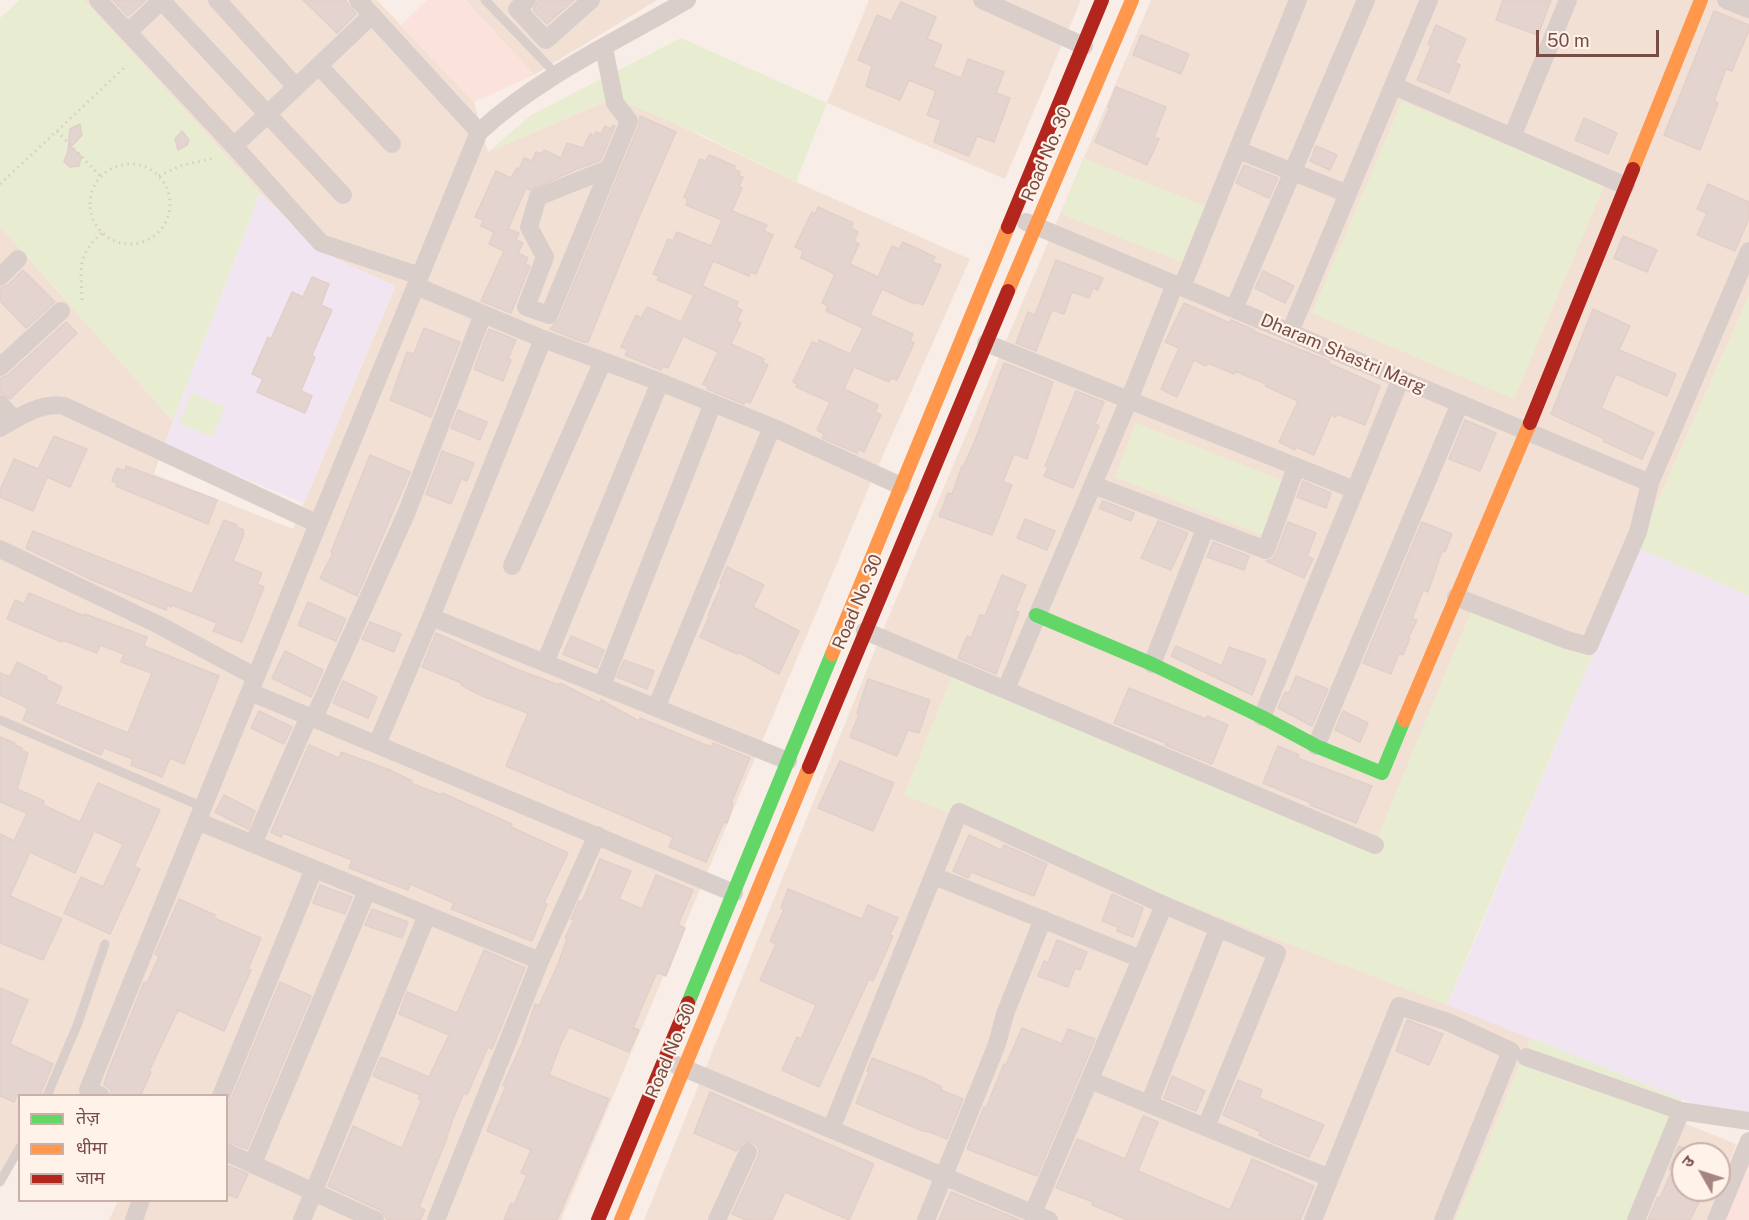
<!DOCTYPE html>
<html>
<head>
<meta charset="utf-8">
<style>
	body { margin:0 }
	#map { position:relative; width:1749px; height:1220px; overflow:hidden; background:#f8eee7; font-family:"Public Sans","Noto Sans Devanagari",sans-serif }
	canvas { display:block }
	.legend { position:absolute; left:18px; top:1094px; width:210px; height:108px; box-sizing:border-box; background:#fff2e9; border:2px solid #c9b0a8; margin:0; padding:8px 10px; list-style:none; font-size:18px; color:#784d46 }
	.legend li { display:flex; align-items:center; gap:12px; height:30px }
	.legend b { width:30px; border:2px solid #c9b0a8 }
	.north { position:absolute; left:1671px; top:1142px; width:60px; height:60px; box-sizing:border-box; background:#fff2e9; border:2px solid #c9b0a8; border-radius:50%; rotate:309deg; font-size:16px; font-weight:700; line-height:24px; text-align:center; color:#784d46 }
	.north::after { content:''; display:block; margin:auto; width:21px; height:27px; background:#a5857e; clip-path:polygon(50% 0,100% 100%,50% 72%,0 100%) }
	.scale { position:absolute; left:1536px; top:30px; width:123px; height:27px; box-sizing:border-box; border:3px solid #784d46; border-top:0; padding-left:8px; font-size:18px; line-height:21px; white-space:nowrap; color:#784d46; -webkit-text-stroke:4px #fff2e9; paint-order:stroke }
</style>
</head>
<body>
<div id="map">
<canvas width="1749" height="1220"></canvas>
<ul class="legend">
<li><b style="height:8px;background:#63d668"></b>तेज़</li>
<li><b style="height:8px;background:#ff974d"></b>धीमा</li>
<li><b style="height:8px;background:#b3261e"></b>जाम</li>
</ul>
<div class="north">उ</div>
<div class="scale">50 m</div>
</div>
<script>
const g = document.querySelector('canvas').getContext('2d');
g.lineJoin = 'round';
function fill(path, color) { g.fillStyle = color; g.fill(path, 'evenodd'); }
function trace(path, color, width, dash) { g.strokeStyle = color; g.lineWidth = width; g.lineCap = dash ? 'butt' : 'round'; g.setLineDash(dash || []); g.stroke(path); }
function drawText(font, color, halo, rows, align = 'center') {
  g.font = font + ' "Public Sans",sans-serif'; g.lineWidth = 4.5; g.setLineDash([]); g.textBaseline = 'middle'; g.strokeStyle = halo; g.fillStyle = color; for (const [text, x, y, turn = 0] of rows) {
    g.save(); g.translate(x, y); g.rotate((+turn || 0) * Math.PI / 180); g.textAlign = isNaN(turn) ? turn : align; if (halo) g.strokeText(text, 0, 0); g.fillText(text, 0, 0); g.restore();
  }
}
fill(new Path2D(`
	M84,0H377L474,102L488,152L614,98L660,116L796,182L970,259L872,480L561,1220H109L118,1201L226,1200V1096H20L19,1155L0,1185V226L173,421L154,474L293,529L395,287L322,252L260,193Z
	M465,0H657L534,75Z
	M869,0H1081L1005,179L827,103Z
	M1151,0H1749V296L1637,548L1447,1004L1531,1038L1456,1220H644L878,642Z
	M1674,1119L1736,1144L1719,1187V1154H1683V1190H1718L1706,1220H1633Z`), '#f3e0d5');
fill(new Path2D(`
	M427,0H465L534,75L474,102L401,25Z
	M1736,1144L1749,1151V1220H1706Z`), '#fce2dd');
fill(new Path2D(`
	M260,193L322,252L395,286L304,503L164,445Z
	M1637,548L1749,595V1126L1447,1005L1471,950Z`), '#f0e5f1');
fill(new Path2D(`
	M20,0H84L260,193L173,421L0,226V18Z
	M681,38L827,103L796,182L702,135L614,98L488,152L531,115Z
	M1402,101L1604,186L1514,399L1312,313Z
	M1083,158L1205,206L1182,262L1061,214Z
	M1749,296V595L1637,548Z
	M192,393L225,407L212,437L179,423Z
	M1136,423L1284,481L1262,535L1115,477Z
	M1471,611L1593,654L1447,1005L904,795L954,671L1378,836Z
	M1531,1038L1682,1099L1633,1220H1456Z`), '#e8edd1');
const building = new Path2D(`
	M113,0H146L128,16Z
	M303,0H345L356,14L337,33Z
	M538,0H574L547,24L533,10Z
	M1503,0H1551L1538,35L1496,20Z
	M901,2L936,17L927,39L942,45L933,67L961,78L968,59L1004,72L996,93L1010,98L994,142L977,136L969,156L934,142L941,120L927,115L936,91L909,80L900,100L866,86L872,66L858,60L877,15L891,21Z
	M1714,11L1749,25V30L1732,71L1726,69L1714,101L1718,103L1700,150L1664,135Z
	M1436,25L1466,39L1455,63L1460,65L1449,93L1417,80L1431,46L1428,44Z
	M1141,35L1189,54L1181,74L1133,55Z
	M1116,87L1166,107L1154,137L1159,139L1147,165L1095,142L1110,107H1108Z
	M640,116L676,132L639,217L588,342H583L550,329L559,319L639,125Z
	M1584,118L1617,133L1608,154L1575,140Z
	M80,124L82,135L71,147L81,156L79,166L70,167L64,162L69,148L68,150L70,129Z
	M613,125L615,126L601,160L578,169L576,168L575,170L530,190L526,188L508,229L519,233L516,240L523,243L518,253L528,258L525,264L530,266L516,301L511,313L481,301L504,251L489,244L494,232L481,226L483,220L475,217L496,171L511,178L517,168L519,169L524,158L532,161L536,152L542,154L544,150L561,158L567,143L583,148L590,134L594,136L596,132L601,134L605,126L611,129Z
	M182,131L189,140L187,145L178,150L175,139Z
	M1316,146L1337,155L1330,170L1310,161Z
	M709,155L735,166L734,169L740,172L739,176L743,177L739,187L742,188L732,211L767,225L764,231L773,235L756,274L751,272L749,276L713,261L702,286L738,302L736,307L742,310L737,321L741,323L731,344L764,359L762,362L768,365L750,403L745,401L744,404L707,389L708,387L703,384L718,352L683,336L668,368L663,366L661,370L625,355L628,350L621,347L636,315L641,318L647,307L681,322L694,295L657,280L659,276L653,274L668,239L673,241L677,232L711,246L722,220L686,205L688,199L684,197L700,159L706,161Z
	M1244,165L1278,178L1269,198L1236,183Z
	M1708,184L1749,202V218L1735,251L1697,235L1707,213L1697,209Z
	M818,207L853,223L851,228L858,232L854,241L859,244L850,264L878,277L892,246L899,249L903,242L935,257L932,262L941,265L923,305L916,302L915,304L882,289L870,315L913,334L910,341L914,343L897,380L891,378L889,382L854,367L844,389L878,405L875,412L881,415L864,452L859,449L857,453L822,438L824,434L817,430L830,402L796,387L797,384L793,382L812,342L817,344L819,340L850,354L863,328L826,311L828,306L822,303L835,274L801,258L803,251L795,247L812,212L815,214Z
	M1623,236L1657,250L1647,272L1614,258Z
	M1056,260L1103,278L1098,290L1093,288L1089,298L1072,292L1064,314L1052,310L1036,351L1016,343L1028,312L1035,315Z
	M23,270L55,302L26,328L0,301V288L8,285Z
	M1263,271L1294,286L1285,303L1255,288Z
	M312,277L329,284L321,305L332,310L312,355L315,357L301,391L312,396L305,413L257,392L263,379L252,374L268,337L271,339L292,292L303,297Z
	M1184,303L1230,323L1231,320L1254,330L1253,331L1329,361L1328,363L1380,386L1365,425L1337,414L1336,417L1331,415L1314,455L1296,447L1295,450L1279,442L1298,401L1265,386L1266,384L1235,371L1234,374L1208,363L1206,366L1194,360L1177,397L1161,389L1179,348L1165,342Z
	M1593,309L1630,326L1619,350L1676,374L1667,396L1616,374L1601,408L1654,433L1642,459L1603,441L1605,439L1551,414Z
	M66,322L77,333L10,399L0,393V378L8,375Z
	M424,328L460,342L431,417L390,400L407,352L414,354Z
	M489,329L516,340L508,359L511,360L503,381L474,369Z
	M1004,363L1053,382L1027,459L1014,454L1003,482L1012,485L992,535L939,516L948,493L952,494L962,466L963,467L974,443Z
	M1076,391L1104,402L1095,424L1099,426L1073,488L1044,476L1048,467L1045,466Z
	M458,410L487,422L480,440L451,428Z
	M1465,420L1496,433L1480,471L1449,459Z
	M54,436L87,449L70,487L47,477L33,511L0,497V490L14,459L38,469Z
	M442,451L474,463L467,481L461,479L451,504L426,494Z
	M370,455L410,472L357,596L320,578L333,553L331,552Z
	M126,466L217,500L208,524L116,486L117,483L112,481L117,468L125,471Z
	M1303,481L1331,493L1326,508L1297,497Z
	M1103,501L1134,513L1131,521L1099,508Z
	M1025,519L1055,531L1047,550L1017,538Z
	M224,520L237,525L236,527L244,530L243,533L244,534L233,561L262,573L257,584L264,587L242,642L213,631L217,623L172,605L171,607L167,605L166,610L92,580L26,548L33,531L192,594Z
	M1158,521L1188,533L1171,570L1141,558Z
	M1288,522L1316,533L1307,556L1313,559L1304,578L1266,561L1273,559L1276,554Z
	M1422,522L1452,534L1445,552L1442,551L1428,592L1423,590L1412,619L1417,620L1408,638H1410L1403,655L1399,653L1391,674L1363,663Z
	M1213,542L1249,556L1244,570L1207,557Z
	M727,567L764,585L753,607L799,631L779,674L738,652L737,654L700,637L710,615H708L722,584L720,583Z
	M1002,575L1026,585L1015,611L1019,612L996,674L958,658L967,636L971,638L980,615L985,616Z
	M29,593L84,616L85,614L147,637L144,646L219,676L184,764L170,758L162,777L131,765L133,759L104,748L101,755L23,720L28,708L0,695V673L10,677L17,662L47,677L46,679L62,687L55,704L128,733L152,673L121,662L124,654L100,645L97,653L63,640L62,642L7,619L15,600L24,604Z
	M308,602L346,619L336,641L298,625Z
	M370,622L401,634L394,652L362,639Z
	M436,633L516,669L559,685L560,683L600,703L601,700L639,721L640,718L711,747L713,743L750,758L731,803L733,804L727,823L724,822L706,862L669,847L673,837L506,766L528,713L482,696L461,685L462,683L422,667Z
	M571,636L604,650L597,668L563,654Z
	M1176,646L1222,666L1229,647L1266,660L1252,695L1171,656Z
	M285,651L323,670L311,697L272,678Z
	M624,660L654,671L647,689L617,677Z
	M1296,676L1328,689L1312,726L1278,708L1285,692L1289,693Z
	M868,679L930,700L919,733L908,730L897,756L850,737L859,714L857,713Z
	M343,681L377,697L368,718L333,703Z
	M1129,688L1206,719L1207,716L1228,725L1212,764L1165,745L1166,743L1114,723Z
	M259,711L292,727L284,744L251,728Z
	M1343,711L1368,723L1360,742L1335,730Z
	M0,737L15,743L14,745L22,748L21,750L28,753L17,789L44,801L43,805L80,822L98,783L160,810L134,867L140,869L110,934L64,913L81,877L103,887L123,844L94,831L75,873L30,852L10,896L62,919L43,960L0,943V834L14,841L27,813L0,802Z
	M309,745L339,758L341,752L390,770L412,781L411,783L441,795L442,793L512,824L511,827L568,853L544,903L547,904L532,941L451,909L454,903L410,884L408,890L349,868L352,860L283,833L281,837L271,832Z
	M1278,746L1299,755L1297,758L1372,786L1356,823L1310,805L1311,803L1263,783Z
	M840,761L894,783L873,831L818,808Z
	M224,795L255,811L248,829L215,812Z
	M969,835L1001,850L1004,845L1047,864L1034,896L971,872L968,878L953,871Z
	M600,859L631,871L619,899L642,909L656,875L693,890L678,925L685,928L666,976L657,972L633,1028L639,1030L629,1052L569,1027L564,1038H563L549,1075L609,1099L557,1220H504L511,1203L514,1205L527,1175L521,1173L531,1150L487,1131L506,1086L503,1085L523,1041L535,1004L539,1006L558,964L567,939L565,938L574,920L571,919L579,901L582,902Z
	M320,885L352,897L345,914L313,903Z
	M788,889L862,919L868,905L898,918L890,935L893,936L873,981L869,979L819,1087L782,1070L797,1037L801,1039L816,1005L760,980L776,944L770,941L784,909L781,908Z
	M1112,894L1143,908L1133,937L1117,931L1118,927L1102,921Z
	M179,899L215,915L214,918L261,938L248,969L251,970L224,1031L178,1010L149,1071L151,1072L141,1095H112L110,1089L104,1085L108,1072L144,982L147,983L159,956L155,954Z
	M372,909L408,922L402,938L365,925Z
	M1057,940L1087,952L1080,970L1075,968L1068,987L1038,976L1044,961L1048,963Z
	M484,950L525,968L492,1049L488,1047L467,1095L464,1093L453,1118L446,1140L419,1207L425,1210L420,1220H388L380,1210L328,1186L353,1126L401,1148L403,1146L421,1101L418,1099L420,1095L373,1076L381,1057L429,1077L449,1035L399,1014L407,992L457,1013Z
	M280,982L311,996L247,1149L226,1141V1106L231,1100Z
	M0,988L28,1000L10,1044L53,1064L40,1095H17L14,1102L0,1096Z
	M1407,1020L1443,1034L1429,1065L1396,1051Z
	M1022,1028L1062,1044L1068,1029L1095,1039L1037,1176L967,1149L984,1107L986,1108L1004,1064L1006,1065Z
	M872,1058L924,1078L942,1087L941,1090L963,1099L947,1139L930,1132L923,1131L856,1103L869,1072L867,1071Z
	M1172,1076L1205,1091L1196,1111L1164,1098Z
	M1238,1080L1262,1090L1259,1098L1324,1125L1309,1157L1274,1143L1259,1135L1261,1132L1223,1115Z
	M710,1092L874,1164L849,1220L785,1192L772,1220H746L732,1214L758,1157L759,1150L757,1145L752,1142L742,1143L736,1151L694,1133Z
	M1143,1116L1158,1122L1138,1171L1230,1210L1252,1159L1314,1186L1300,1220H1128L1092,1205L1093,1202L1056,1188L1077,1139L1125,1159Z
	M1679,1146L1683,1148V1190H1705L1690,1220H1648L1658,1197L1660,1198L1672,1171L1669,1169Z
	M229,1166L248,1174L237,1198L226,1194V1170Z
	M951,1192L1020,1220H939Z`);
fill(building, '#e4d4cf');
trace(building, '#e1cfc9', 1.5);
trace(new Path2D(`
	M57,131L127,65
	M90 204a40 40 0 1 1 80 0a40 40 0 1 1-80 0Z
	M159,176L180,166L214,158
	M0,184L57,131L101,177
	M82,300C81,267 76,256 103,232`), '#d9ccc8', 3, [1.5, 4.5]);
trace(new Path2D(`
	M485,0L556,74
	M0,720L203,807
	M47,1096L78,1023L105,944
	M0,1182L20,1147`), '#dacecb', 9);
trace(new Path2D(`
	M98,0L234,146L321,243L420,276
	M161,0L343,195
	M217,0L296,87
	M358,0L479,132
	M527,0L517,9L546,40L591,0
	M982,0L1084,46
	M1726,0L1749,9
	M128,32L162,0
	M604,48L615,103L629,121L549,315L526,307L545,257L529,227L538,197L610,168
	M319,66L392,144
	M1394,86L1626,186
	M1512,137L1568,0
	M234,146L372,15
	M1238,150L1348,194
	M1026,222L1650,483
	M0,277L18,259
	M416,286L543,339L660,382L772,427L901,486
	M1182,287L1298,0
	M1234,309L1366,0
	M1290,332L1429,0
	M986,343L1355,490
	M0,367L61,311
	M0,404L14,419
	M0,428C18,417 42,402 64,406L318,524L88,1090L101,1096
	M1093,485L1266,550L1296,467
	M318,524L479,132C540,76 617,41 687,0
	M0,549L157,624L256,677
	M512,566L603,361
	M1456,597L1567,640L1589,646L1638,532L1650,483L1749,251
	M431,617L543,339
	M865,631L1375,845
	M545,663L660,382
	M1152,664L1205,529
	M602,686L713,403
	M1006,689L1129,400L1175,284
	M250,692L734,893
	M656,708L772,427
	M1262,717L1401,378
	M314,718L406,514L483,314
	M377,744L431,617L788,761
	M1316,746L1460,403
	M197,821L540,961
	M253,844L309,716
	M934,876L1141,959
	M1164,905L1277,953L1206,1127
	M1526,1057L1681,1111L1749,1121
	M674,1064L1049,1220
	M1090,1080L1330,1178
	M221,1096L314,869
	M1149,1104L1218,929
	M831,1129L959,812L1164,905L1033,1213
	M226,1152L375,1220
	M253,1163L367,891
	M134,1220L141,1200
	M302,1220L427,915
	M436,1220L540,961L597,835
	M717,1220L748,1152
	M926,1220L997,1044L1005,1014L1043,919
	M1313,1220L1399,1006L1448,1022L1511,1051L1443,1220
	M1636,1220L1681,1111
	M1716,1220L1749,1141`), '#dacecb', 18);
trace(new Path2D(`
	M1036,615L1152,664L1262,717L1316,746L1382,773L1404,720
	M688,1003L832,654`), '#63d668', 14);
trace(new Path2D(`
	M1633,169L1701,0
	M1008,291L1132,0
	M832,654L1008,227
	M1404,720L1530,423
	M621,1220L809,767`), '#ff974d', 14);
trace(new Path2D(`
	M1008,227L1102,0
	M1530,423L1633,169
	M809,767L1008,291
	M598,1220L688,1003`), '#b3261e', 14);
drawText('18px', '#784d46', '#fff2e9', [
	["Road No. 30",1047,154,-67],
	["Dharam Shastri Marg",1343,354,23],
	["Road No. 30",858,602,-67],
	["Road No. 30",671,1051,-67]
]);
</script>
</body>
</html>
